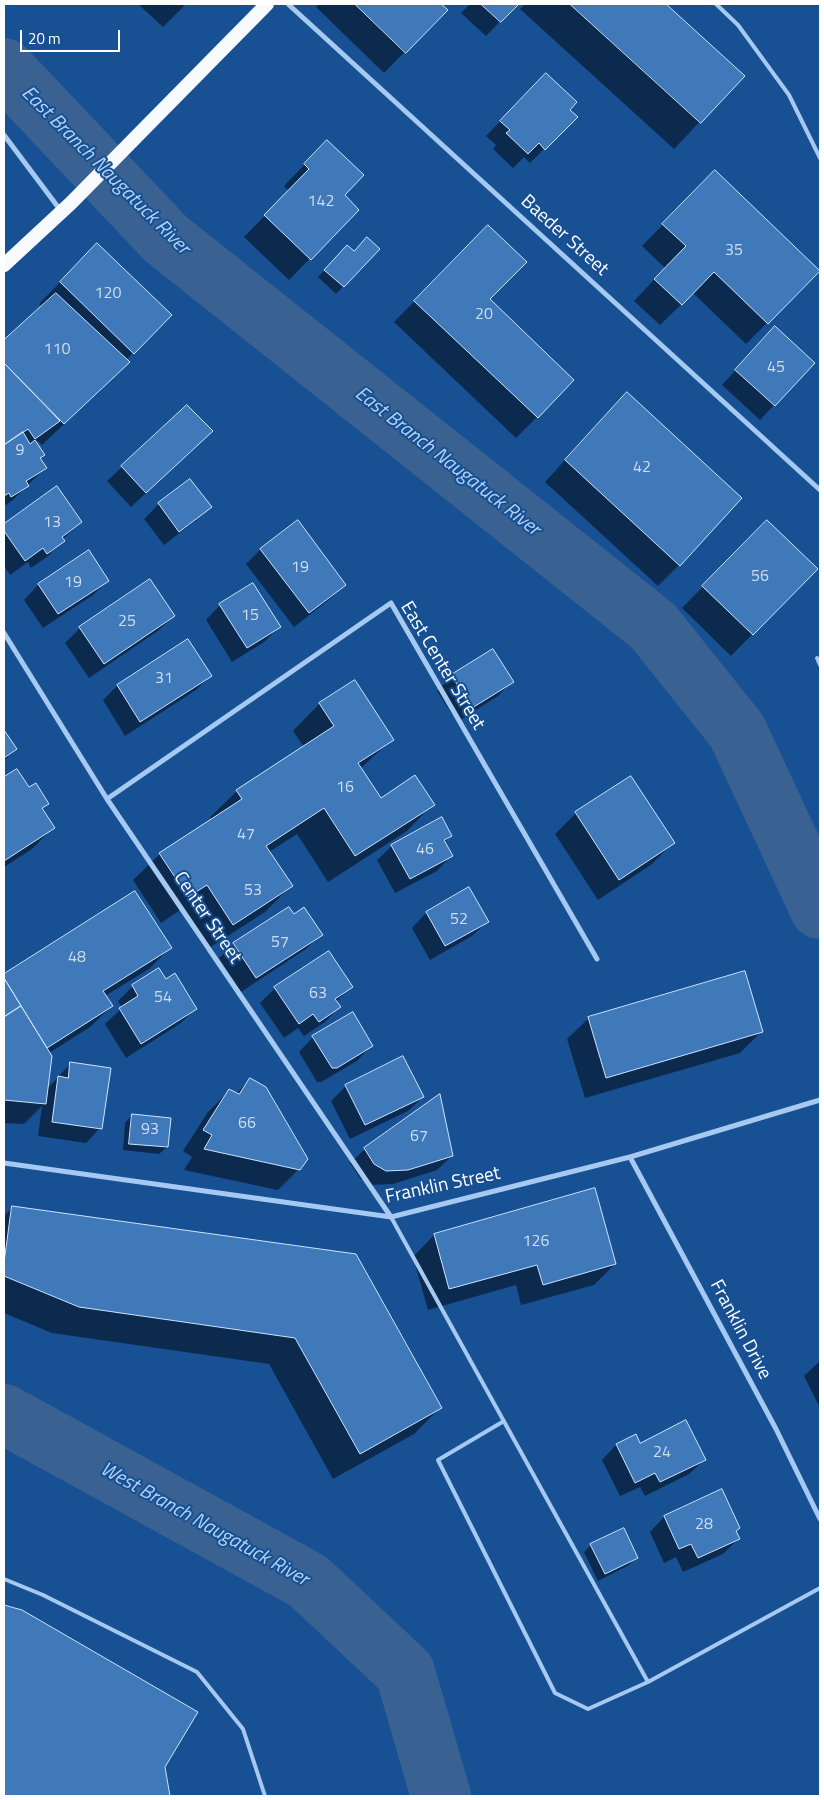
<!DOCTYPE html>
<html>
<head>
<meta charset="utf-8">
<style>
	body { margin:0 }
	#map { position:relative; width:824px; height:1800px; overflow:hidden; background:#175093; font-family:"Titillium Web",sans-serif }
	canvas { display:block }
	.frame { position:absolute; inset:0; border:5px solid #fff; pointer-events:none }
	.scale { position:absolute; left:20px; top:30px; width:100px; height:22px; box-sizing:border-box; border:2px solid #fff; border-top:0; padding-left:6px; font-size:15px; line-height:18px; white-space:nowrap; color:#fff; -webkit-text-stroke:4px #175093; paint-order:stroke }
</style>
</head>
<body>
<div id="map">
<canvas width="824" height="1800"></canvas>
<div class="frame"></div>
<div class="scale">20 m</div>
</div>
<script>
const g = document.querySelector('canvas').getContext('2d');
g.lineJoin = 'round';
function fill(path, color) { g.fillStyle = color; g.fill(path, 'evenodd'); }
function trace(path, color, width, dash) { g.strokeStyle = color; g.lineWidth = width; g.lineCap = dash ? 'butt' : 'round'; g.setLineDash(dash || []); g.stroke(path); }
function drawText(font, color, halo, rows, align = 'center') {
  g.font = font + ' "Titillium Web",sans-serif'; g.lineWidth = 4; g.setLineDash([]); g.textBaseline = 'middle'; g.strokeStyle = halo; g.fillStyle = color; for (const [text, x, y, turn = 0] of rows) {
    g.save(); g.translate(x, y); g.rotate((+turn || 0) * Math.PI / 180); g.textAlign = isNaN(turn) ? turn : align; if (halo) g.strokeText(text, 0, 0); g.fillText(text, 0, 0); g.restore();
  }
}
fill(new Path2D(`
	M138,4H186L163,27Z
	M319,4H439L446,10L384,73L316,7Z
	M470,4H517L486,36L461,13Z
	M525,4H664L743,76L674,149L520,9Z
	M532,89L568,110L576,117L530,163L524,157L513,168L493,149L496,145L486,136Z
	M327,141L343,195L357,210L289,280L244,237L289,191L284,186Z
	M694,193L767,323L746,344L693,293L660,325L634,301L665,268L642,246Z
	M467,248L537,417L516,438L394,322Z
	M378,249L336,294L318,277L340,254Z
	M76,266L170,315L126,360L107,383L42,445L38,441L36,443L43,455L39,459L45,468L13,500L4,506V341L42,307L39,304Z
	M760,343L774,405L760,420L722,385Z
	M606,415L679,565L658,586L545,482Z
	M196,446L131,507L107,481L122,467Z
	M190,481L210,507L195,521L164,545L144,519L159,504Z
	M57,488L81,522L62,540L63,541L48,556L31,568L28,562L10,575L4,566V525Z
	M746,543L816,569L731,656L682,608Z
	M261,549L345,584L330,599L294,627L246,564Z
	M88,552L107,581L93,595L43,628L24,600L38,585Z
	M150,580L174,616L159,630L89,678L65,643L80,628Z
	M220,605L279,627L264,642L232,662L206,620Z
	M210,676L196,690L125,736L103,700L117,686Z
	M452,676L512,681L498,696L457,722L437,691Z
	M354,682L392,739L360,769L380,799L433,804L407,831L328,882L297,834L269,852L291,886L265,912L206,950L180,910L161,923L133,880L160,854L212,820L210,817L237,791L304,747L293,731L319,704Z
	M4,732L15,749L4,761Z
	M16,770L29,789L47,803L42,809L53,828L32,849L4,867V779Z
	M576,813L673,843L652,864L598,900L555,834Z
	M450,836L444,843L451,856L437,871L395,893L377,860L392,846Z
	M469,889L487,922L472,936L430,960L412,928L426,913Z
	M135,893L170,948L149,969L105,996L112,1006L90,1027L49,1053L47,1089L71,1063L100,1128L86,1143L38,1136L42,1106L24,1124L4,1123V976Z
	M321,934L306,949L241,992L219,958L234,944Z
	M328,952L351,987L336,1002L339,1007L325,1022L304,1036L298,1028L284,1038L260,1003L275,988Z
	M158,970L165,981L196,1008L181,1023L126,1058L105,1024L122,1008L118,1001L133,986Z
	M589,1018L761,1032L740,1053L585,1098L567,1039Z
	M313,1037L371,1046L357,1061L321,1082H317L299,1052Z
	M403,1058L423,1097L408,1111L350,1139L331,1101L346,1086Z
	M250,1079L299,1169L278,1190L184,1170L192,1157L183,1151L208,1112L229,1091L236,1094Z
	M132,1115L167,1147L159,1154L123,1150L125,1123Z
	M365,1149L452,1156L437,1170L393,1184L370,1185L360,1178L350,1163Z
	M12,1208L355,1256L440,1408L414,1434L333,1479L269,1364L52,1333L4,1313V1216Z
	M434,1235L615,1264L594,1285L521,1305L516,1285L428,1310L413,1257Z
	M820,1361V1408L804,1376Z
	M635,1436L640,1444L704,1460L689,1474L645,1496L640,1487L620,1496L602,1460L616,1445Z
	M721,1491L738,1539L723,1554L683,1572L676,1557L664,1563L650,1532L664,1517Z
	M591,1545L637,1557L629,1565L598,1581L584,1552Z
	M4,1606L22,1611L164,1767L169,1796H4Z`), '#0007');
trace(new Path2D(`
	M4,68L166,239L653,626L737,731L820,909
	M4,1414L308,1581L405,1672L441,1796`), '#396293', 60);
const building = new Path2D(`
	M355,4H441L448,10L406,53Z
	M481,4H519L501,22Z
	M570,4H666L745,76L701,123Z
	M546,73L577,102L570,110L578,117L545,150L539,143L528,154L506,133L510,130L500,121Z
	M327,140L364,175L345,195L359,210L311,260L264,215L309,169L304,164Z
	M715,170L820,271L768,324L714,272L682,305L654,279L686,246L662,224Z
	M488,225L527,262L490,299L574,380L538,418L414,301Z
	M367,237L380,249L344,287L324,270L347,245L354,251Z
	M97,243L172,315L134,354L60,282Z
	M56,293L130,362L64,424L4,363V340Z
	M775,326L815,363L775,406L735,370Z
	M4,363L60,421L35,439L28,429L4,445Z
	M627,392L742,498L680,566L565,460Z
	M187,405L213,431L146,493L121,466Z
	M23,432L30,444L35,440L45,455L40,458L47,468L26,481L29,486L11,497L9,493L4,496V445Z
	M190,479L212,507L179,532L158,503Z
	M57,486L82,522L62,537L65,541L47,554L43,548L25,561L4,531V524Z
	M298,520L346,585L309,613L260,549Z
	M767,520L818,569L753,635L702,586Z
	M89,550L109,581L58,614L38,584Z
	M150,579L175,616L104,664L79,627Z
	M253,583L281,627L247,648L219,604Z
	M188,639L212,676L140,722L117,685Z
	M493,649L514,682L472,708L451,675Z
	M355,680L394,740L358,763L381,798L415,775L435,805L355,856L324,808L266,846L293,886L233,925L207,885L188,897L159,853L242,799L236,790L334,726L319,703Z
	M4,730L17,749L4,758Z
	M17,769L29,787L36,783L49,804L42,808L55,828L4,861V777Z
	M631,776L675,843L619,880L575,812Z
	M442,817L452,836L444,840L453,856L410,879L391,845Z
	M469,887L489,922L445,946L426,912Z
	M135,891L172,948L103,991L113,1006L47,1048L4,978V974Z
	M289,907L294,914L304,907L323,935L256,978L233,943Z
	M329,951L353,987L335,999L341,1007L319,1022L313,1014L299,1024L274,987Z
	M159,968L166,979L175,973L197,1009L141,1044L119,1008L138,996L132,985Z
	M745,971L763,1032L606,1078L588,1017Z
	M4,978L21,1006L4,1017Z
	M21,1006L52,1056L46,1104L4,1100V1105V1017Z
	M353,1012L373,1046L337,1068H332L312,1036Z
	M403,1056L424,1097L365,1125L345,1085Z
	M70,1062L111,1068L102,1129L52,1122L58,1076L68,1078Z
	M250,1078L266,1087L308,1159L300,1170L204,1149L212,1135L203,1130L229,1089L239,1094Z
	M440,1094L453,1156L408,1170L386,1171L374,1164L364,1148Z
	M132,1114L171,1118L168,1147L129,1144Z
	M595,1188L616,1264L543,1285L537,1265L449,1289L434,1234Z
	M12,1206L356,1254L442,1408L360,1454L295,1338L79,1307L4,1276V1263Z
	M686,1420L706,1460L660,1482L655,1473L635,1483L616,1444L636,1434L640,1443Z
	M722,1489L740,1528L736,1531L740,1539L698,1558L691,1544L679,1549L664,1516Z
	M624,1528L638,1558L605,1574L590,1544Z
	M4,1605L22,1610L198,1712L165,1767L170,1796H4Z`);
fill(building, '#3f79ba');
trace(building, '#cde3fc', 1);
trace(new Path2D(`
	M716,4L738,25L789,95L820,158
	M817,658L820,665
	M391,1217L648,1682L820,1588
	M504,1421L438,1460L555,1693L588,1709L648,1682
	M4,1579L43,1595L197,1672L243,1729L265,1796`), '#a6c9f1', 4);
trace(new Path2D(`
	M288,4L820,490
	M4,135L61,211
	M4,633L107,799L391,1217
	M107,799L391,603L597,959
	M630,1157L776,1429L820,1519
	M4,1163L391,1217L630,1157L820,1100`), '#a6c9f1', 5);
trace(new Path2D(`
	M4,265L71,203L267,4`), '#f7faff', 14);
drawText('16px', '#cfdeee', null, [
	["142",321,202],
	["35",734,251],
	["120",108,294],
	["20",484,315],
	["110",57,350],
	["45",776,368],
	["9",20,451],
	["42",642,468],
	["13",52,523],
	["19",300,568],
	["56",760,577],
	["19",73,583],
	["15",250,616],
	["25",127,622],
	["31",164,679],
	["16",345,788],
	["47",246,835],
	["46",425,850],
	["53",253,891],
	["52",459,920],
	["57",280,943],
	["48",77,958],
	["63",318,994],
	["54",163,998],
	["66",247,1124],
	["93",150,1130],
	["67",419,1137],
	["126",536,1242],
	["24",662,1453],
	["28",704,1525]
]);
drawText('19px', '#fff', '#175093', [
	["Baeder Street",564,236,42],
	["East Center Street",442,666,59],
	["Center Street",207,918,56],
	["Franklin Street",443,1186,-12],
	["Franklin Drive",740,1330,62]
]);
drawText('italic 20px', '#b2d3f7', '#175093', [
	["East Branch Naugatuck River",105,171,45],
	["East Branch Naugatuck River",447,462,38],
	["West Branch Naugatuck River",204,1525,29]
]);
</script>
</body>
</html>
